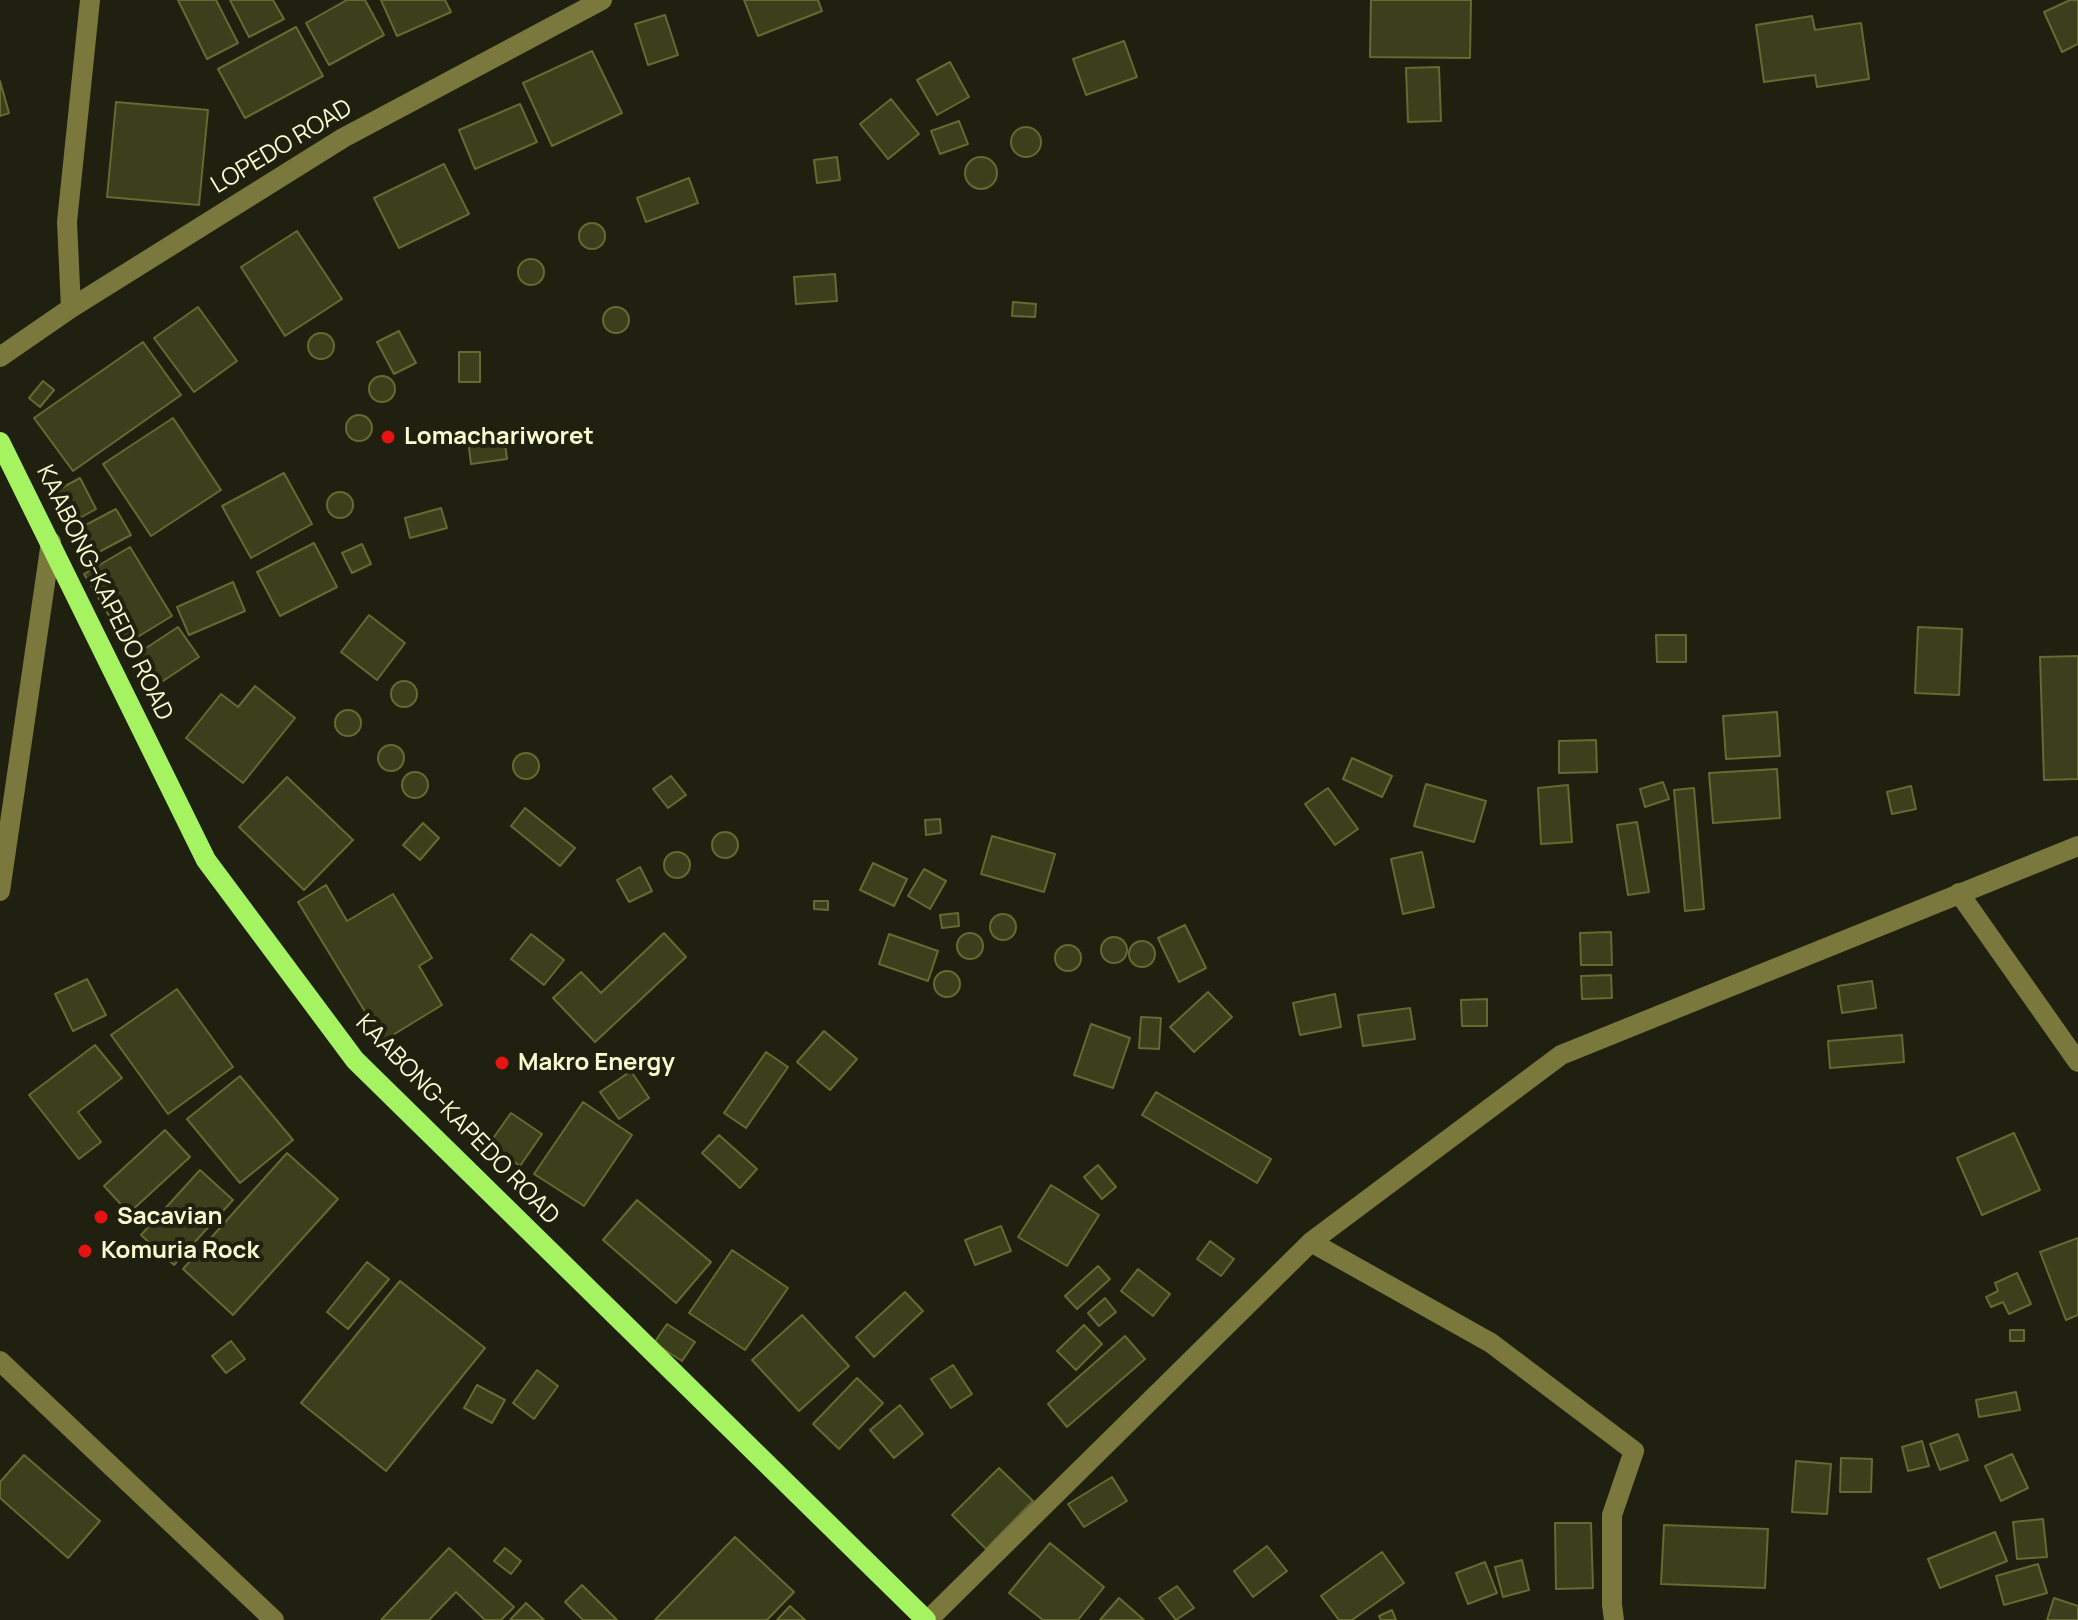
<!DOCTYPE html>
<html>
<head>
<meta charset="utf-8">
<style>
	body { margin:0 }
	canvas { display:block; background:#1f200f }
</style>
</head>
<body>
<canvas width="2078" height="1620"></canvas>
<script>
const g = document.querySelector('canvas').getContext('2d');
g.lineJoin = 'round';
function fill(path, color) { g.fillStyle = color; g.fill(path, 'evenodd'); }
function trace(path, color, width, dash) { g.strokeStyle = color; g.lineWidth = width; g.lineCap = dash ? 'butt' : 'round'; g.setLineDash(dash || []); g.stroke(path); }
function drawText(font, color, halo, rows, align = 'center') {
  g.font = font + ' Manrope,sans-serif'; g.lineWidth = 8; g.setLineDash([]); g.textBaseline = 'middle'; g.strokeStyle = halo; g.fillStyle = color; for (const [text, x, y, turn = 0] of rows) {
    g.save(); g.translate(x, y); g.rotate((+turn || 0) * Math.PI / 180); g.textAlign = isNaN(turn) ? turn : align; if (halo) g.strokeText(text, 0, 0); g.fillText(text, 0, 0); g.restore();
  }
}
const building = new Path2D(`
	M178,0H216L238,43L207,59Z
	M230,0H273L284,19L249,37Z
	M347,0H365L384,35L329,65L306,23Z
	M381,0H445L451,12L397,36Z
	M744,0H818L822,11L758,36Z
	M1371,0H1471L1470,58L1370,57Z
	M2070,0H2078V44L2062,52L2044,12Z
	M665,15L678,55L648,65L635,24Z
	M1812,16L1815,30L1861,23L1869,79L1817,87L1815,75L1764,82L1756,25Z
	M296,27L323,76L245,118L218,69Z
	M1124,41L1137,77L1086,95L1073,59Z
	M592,51L622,113L552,146L523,83Z
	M950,62L969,97L937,115L917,80Z
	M1439,67L1441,121L1408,122L1406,68Z
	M0,81L9,113L0,116Z
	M891,99L919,134L888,159L860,124Z
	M116,102L208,110L199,205L107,197Z
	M520,104L537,142L475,169L459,130Z
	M959,121L968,144L940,154L931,131Z
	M1011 142a15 15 0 1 1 30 0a15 15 0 1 1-30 0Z
	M965 173a16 16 0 1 1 32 0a16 16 0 1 1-32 0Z
	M837,157L840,180L817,183L814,160Z
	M444,164L469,214L399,248L374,198Z
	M689,178L698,203L646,222L637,198Z
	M579 236a13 13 0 1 1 26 0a13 13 0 1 1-26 0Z
	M297,231L342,299L285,336L241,267Z
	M518 272a13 13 0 1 1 26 0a13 13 0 1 1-26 0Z
	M835,274L837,301L796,304L794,277Z
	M1013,302L1036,304L1035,317L1012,316Z
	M603 320a13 13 0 1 1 26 0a13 13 0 1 1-26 0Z
	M198,307L237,361L194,392L154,338Z
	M399,331L416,363L394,374L377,342Z
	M308 346a13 13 0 1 1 26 0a13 13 0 1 1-26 0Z
	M143,342L181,395L73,471L34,418Z
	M459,352H480V382H459Z
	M369 389a13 13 0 1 1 26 0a13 13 0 1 1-26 0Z
	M43,381L54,390L40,407L29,398Z
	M346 428a13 13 0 1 1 26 0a13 13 0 1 1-26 0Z
	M173,418L221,490L151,536L103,464Z
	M504,436L507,459L471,464L468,440Z
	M284,473L312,524L251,558L222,506Z
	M80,478L96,509L69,524L52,493Z
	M327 505a13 13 0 1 1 26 0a13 13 0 1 1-26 0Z
	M441,508L447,528L410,538L405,518Z
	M116,509L131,535L95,554L80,528Z
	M314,543L337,587L280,616L257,572Z
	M362,544L371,564L352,573L342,553Z
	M130,547L172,616L126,644L84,574Z
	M233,582L245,611L189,635L177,607Z
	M369,615L405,643L377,680L341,652Z
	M178,627L199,657L160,683L140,652Z
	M1918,627L1962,629L1959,695L1915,693Z
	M1656,635H1686V662H1657Z
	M2078,656V779L2044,780L2040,657Z
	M391 694a13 13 0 1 1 26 0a13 13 0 1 1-26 0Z
	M255,686L295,718L243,783L186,738L221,694L238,707Z
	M335 723a13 13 0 1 1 26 0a13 13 0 1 1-26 0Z
	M1777,712L1780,756L1726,759L1723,716Z
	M1596,740L1597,772L1559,773V741Z
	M378 758a13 13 0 1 1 26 0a13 13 0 1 1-26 0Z
	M513 766a13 13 0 1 1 26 0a13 13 0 1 1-26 0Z
	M1352,758L1392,776L1382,797L1343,779Z
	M1777,769L1780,818L1713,823L1709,773Z
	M402 785a13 13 0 1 1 26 0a13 13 0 1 1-26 0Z
	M671,776L686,795L668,808L653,789Z
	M287,777L353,840L304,890L239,827Z
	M1663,782L1669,799L1645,807L1640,789Z
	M1426,784L1486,801L1474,842L1414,826Z
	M1568,785L1572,842L1541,844L1538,788Z
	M1911,786L1916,809L1892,814L1887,792Z
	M1328,788L1358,829L1335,845L1305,804Z
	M1694,788L1704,909L1685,911L1674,790Z
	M525,808L575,848L560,866L511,826Z
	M940,819L941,833L926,835L925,820Z
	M1637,822L1649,892L1628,895L1617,825Z
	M423,823L439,838L420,860L403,845Z
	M712 845a13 13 0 1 1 26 0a13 13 0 1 1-26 0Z
	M992,836L1055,854L1044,892L981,874Z
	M664 865a13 13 0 1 1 26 0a13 13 0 1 1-26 0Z
	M1422,852L1434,907L1403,914L1391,859Z
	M873,863L907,879L894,906L860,890Z
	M640,867L652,891L629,902L617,880Z
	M924,869L946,881L930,909L908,896Z
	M326,885L347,921L393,894L432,958L419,966L442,1005L383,1041L298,902Z
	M814,901H828V910L814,909Z
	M958,913L959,926L942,928L940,915Z
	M990 927a13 13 0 1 1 26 0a13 13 0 1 1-26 0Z
	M1185,925L1206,968L1179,982L1158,938Z
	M1611,932L1612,965H1581L1580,933Z
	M957 946a13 13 0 1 1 26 0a13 13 0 1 1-26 0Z
	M664,933L686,957L595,1042L553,998L581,972L601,993Z
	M531,934L564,960L544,985L511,959Z
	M889,934L938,951L928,981L879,964Z
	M1101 950a13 13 0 1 1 26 0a13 13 0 1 1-26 0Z
	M1129 954a13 13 0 1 1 26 0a13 13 0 1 1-26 0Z
	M1055 958a13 13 0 1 1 26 0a13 13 0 1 1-26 0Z
	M934 984a13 13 0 1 1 26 0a13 13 0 1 1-26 0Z
	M1611,975L1612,998L1582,999L1581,976Z
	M87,979L106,1015L73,1031L55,994Z
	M1872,981L1876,1008L1842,1013L1838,986Z
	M177,989L233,1067L168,1114L111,1035Z
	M1208,992L1232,1017L1194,1052L1170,1027Z
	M1335,994L1341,1027L1300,1035L1293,1003Z
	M1487,999V1026H1462L1461,1000Z
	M1410,1008L1415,1039L1363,1046L1358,1015Z
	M1141,1017L1161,1018L1159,1049L1139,1048Z
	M1091,1024L1130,1038L1113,1088L1074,1075Z
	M824,1031L857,1059L830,1090L797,1062Z
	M1902,1035L1904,1062L1830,1068L1828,1041Z
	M95,1045L122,1078L78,1112L101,1142L79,1159L29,1095Z
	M766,1052L788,1067L746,1128L724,1113Z
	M631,1071L649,1098L619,1119L600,1092Z
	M240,1076L293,1140L240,1183L187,1119Z
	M1156,1092L1271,1159L1257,1183L1142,1115Z
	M583,1102L632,1135L584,1206L534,1174Z
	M511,1113L542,1134L520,1166L489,1144Z
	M165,1130L190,1157L129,1213L104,1186Z
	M2014,1133L2040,1190L1982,1215L1957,1158Z
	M719,1135L757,1169L740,1188L702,1153Z
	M287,1153L338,1199L233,1315L183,1269Z
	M1098,1165L1116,1187L1102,1199L1084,1177Z
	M200,1170L233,1200L174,1265L141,1235Z
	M1051,1185L1099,1215L1067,1266L1018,1237Z
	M637,1200L711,1262L676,1303L603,1240Z
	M1001,1226L1011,1251L975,1265L965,1240Z
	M2078,1238V1315L2066,1320L2040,1252Z
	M1210,1241L1234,1259L1221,1276L1197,1259Z
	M732,1250L788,1288L745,1350L689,1313Z
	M367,1262L389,1279L348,1329L327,1312Z
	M1098,1266L1110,1279L1077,1309L1065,1296Z
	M1138,1269L1170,1294L1153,1316L1121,1291Z
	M2017,1273L2031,1304L2009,1314L2003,1302L1991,1307L1986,1297L1998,1291L1995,1283Z
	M400,1281L485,1348L386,1471L301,1403Z
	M905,1292L923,1311L874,1357L856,1337Z
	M1105,1298L1116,1312L1099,1326L1088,1313Z
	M802,1315L849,1366L799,1411L752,1360Z
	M667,1324L695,1342L682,1361L654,1343Z
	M1084,1325L1102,1344L1076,1370L1057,1351Z
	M2010,1330H2024V1341H2010Z
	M1125,1336L1145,1359L1067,1427L1048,1404Z
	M231,1341L245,1359L226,1373L212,1356Z
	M953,1365L972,1394L951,1408L931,1379Z
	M537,1370L558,1386L534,1419L513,1403Z
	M857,1378L883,1403L839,1449L813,1424Z
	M477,1385L505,1400L492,1423L464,1408Z
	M2016,1392L2020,1410L1979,1417L1976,1400Z
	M900,1405L923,1434L894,1458L870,1430Z
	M1958,1434L1968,1460L1940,1470L1930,1444Z
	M1922,1441L1929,1466L1908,1471L1902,1447Z
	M2012,1454L2028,1488L2001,1501L1985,1466Z
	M24,1455L100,1521L68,1558L0,1498V1482Z
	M1841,1458L1872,1459L1871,1492H1840Z
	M1796,1461L1831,1464L1827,1514L1792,1512Z
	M999,1468L1033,1501L986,1549L952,1515Z
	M1112,1477L1127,1501L1084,1527L1068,1504Z
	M2043,1519L2047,1557L2017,1559L2013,1522Z
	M1555,1523H1591L1593,1588L1556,1589Z
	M1664,1525L1768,1529L1765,1588L1661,1584Z
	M1995,1532L2007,1561L1940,1588L1928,1559Z
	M735,1537L794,1592L767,1620H655Z
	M1050,1543L1104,1587L1078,1620H1043L1009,1593Z
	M1267,1546L1287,1571L1253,1597L1234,1571Z
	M449,1548L514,1607L501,1620H485L456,1592L429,1620H381Z
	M505,1548L521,1561L511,1574L494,1561Z
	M1382,1552L1404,1583L1352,1620H1339L1321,1596Z
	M1522,1560L1529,1590L1503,1597L1495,1567Z
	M1485,1562L1497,1593L1468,1604L1456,1573Z
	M2038,1564L2047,1593L2004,1605L1996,1576Z
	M582,1585L617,1620H583L565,1602Z
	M1177,1586L1194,1608L1176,1620L1159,1598Z
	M1119,1598L1144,1620H1100Z
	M2054,1598L2078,1606V1620H2047Z
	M526,1603L544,1620H510Z
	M790,1606L805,1620H777Z
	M1392,1610L1396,1620H1381L1379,1616Z`);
fill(building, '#3c3f1c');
trace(building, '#646a30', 2);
trace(new Path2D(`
	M71,308L67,222L90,0
	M0,357L71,308L343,138L602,0
	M0,891L51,542
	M1959,893L2078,1062
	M1311,1242L1491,1343L1634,1451L1612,1515V1605L1614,1620
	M0,1361L274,1620
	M928,1620L1311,1242L1561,1055L2078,846`), '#7b783d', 20);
trace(new Path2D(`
	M0,442L206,860L355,1060L926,1620`), '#a6f361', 20);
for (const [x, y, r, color] of [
	[388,437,8,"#e71212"],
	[502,1063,8,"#e71212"],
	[101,1217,8,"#e71212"],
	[85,1251,8,"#e71212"]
]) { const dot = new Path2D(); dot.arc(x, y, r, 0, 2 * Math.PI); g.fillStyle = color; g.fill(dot); trace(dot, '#1f200f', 3); }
drawText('24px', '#fbfbd1', '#1f200f', [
	["LOPEDO ROAD",282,147,-31],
	["KAABONG-KAPEDO ROAD",104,593,64],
	["KAABONG-KAPEDO ROAD",457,1120,46]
]);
drawText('bold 24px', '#fbfbd1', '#1f200f', [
	["Lomachariworet",404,437],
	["Makro Energy",518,1063],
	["Sacavian",117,1217],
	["Komuria Rock",101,1251]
], 'left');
</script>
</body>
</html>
